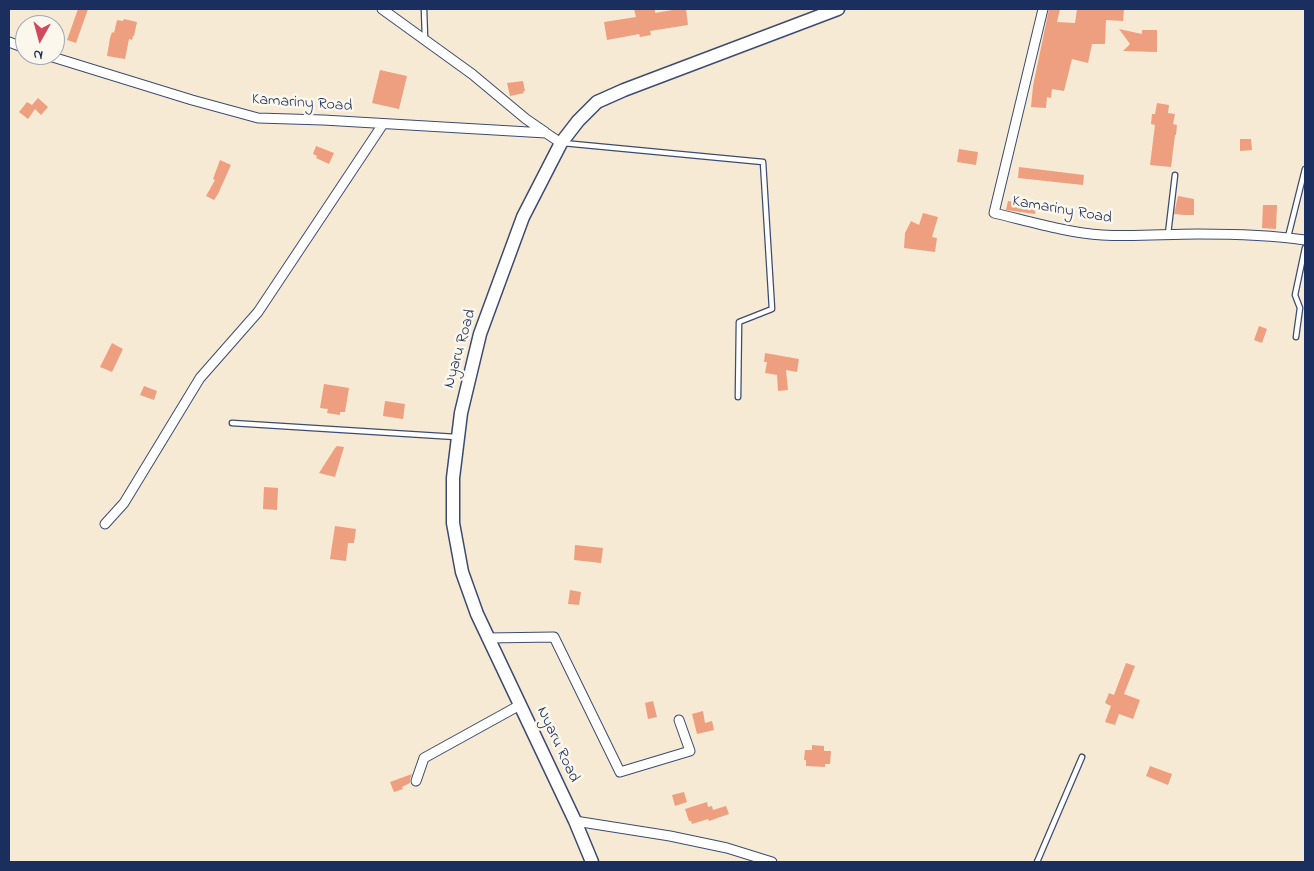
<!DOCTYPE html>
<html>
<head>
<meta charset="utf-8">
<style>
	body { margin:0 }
	#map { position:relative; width:1314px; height:871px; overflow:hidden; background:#f6ead4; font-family:"Indie Flower",sans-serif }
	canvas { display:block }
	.frame { position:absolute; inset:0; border:10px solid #1b2f5e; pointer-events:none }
	.north { position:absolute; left:15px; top:15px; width:50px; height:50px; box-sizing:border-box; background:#fbf7ec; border:1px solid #a1a7b3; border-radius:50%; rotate:187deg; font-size:14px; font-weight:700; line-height:20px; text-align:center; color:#1b2f5e }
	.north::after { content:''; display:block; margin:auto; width:18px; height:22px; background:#d1495b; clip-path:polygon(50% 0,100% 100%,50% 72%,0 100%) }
</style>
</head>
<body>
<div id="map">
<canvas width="1314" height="871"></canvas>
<div class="frame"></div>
<div class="north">N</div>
</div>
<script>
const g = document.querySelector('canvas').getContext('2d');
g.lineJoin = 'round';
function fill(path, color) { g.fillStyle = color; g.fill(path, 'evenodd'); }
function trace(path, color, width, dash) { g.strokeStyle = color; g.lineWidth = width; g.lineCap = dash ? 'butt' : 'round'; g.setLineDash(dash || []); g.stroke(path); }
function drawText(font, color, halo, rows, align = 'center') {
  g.font = font + ' "Indie Flower",sans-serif'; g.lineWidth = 5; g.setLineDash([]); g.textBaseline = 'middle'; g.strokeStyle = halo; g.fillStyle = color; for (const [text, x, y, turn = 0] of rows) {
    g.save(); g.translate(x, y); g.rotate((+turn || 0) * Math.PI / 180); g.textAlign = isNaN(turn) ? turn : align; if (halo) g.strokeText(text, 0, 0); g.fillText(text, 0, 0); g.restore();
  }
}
fill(new Path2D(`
	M78,9H88L76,43L67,40Z
	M634,9H655V13L678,9H686L688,25L650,31L651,35L640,37L639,34L607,40L604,22L636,17Z
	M1049,9H1060L1057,22L1075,23L1077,9H1124L1123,21L1106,20L1105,44H1092L1088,63L1072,59L1064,91L1052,89L1051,98L1047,97L1046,108L1031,107L1033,86Z
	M124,19L137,22L134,36H133L132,40L129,39L125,59L107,56L110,38L112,32L114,33L117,20L123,21Z
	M1119,29L1142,34V30H1157V52L1123,51L1130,44Z
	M380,70L407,76L399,109L372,103Z
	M523,81L525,91H523L524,93L510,96L507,83Z
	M38,98L48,107L41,115L35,109L28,119L19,112L27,102L32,105Z
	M1157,103L1169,105L1168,113L1175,114L1173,124L1177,125L1176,135H1175L1171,167L1150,165L1155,125L1151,124L1152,114H1155Z
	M1240,139H1251L1252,150L1240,151Z
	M316,146L334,153L329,164L316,158L317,156L313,154Z
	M959,149L978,152L976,165L957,162Z
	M220,160L231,165L218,194L214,200L206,196L215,180L213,179Z
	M1019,167L1084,175L1083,185L1018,178Z
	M1178,196L1194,199V215H1184L1174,214Z
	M1008,201L1036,205L1035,214L1006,210Z
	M1263,205H1277L1276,229L1262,228Z
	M923,213L938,217L932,237L937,238L935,252L904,248L905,233L911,221L919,225Z
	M1259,326L1267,329L1262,343L1254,340Z
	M112,343L123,349L112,372L100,367Z
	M765,353L799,359L797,372L786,370L788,390L778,391L777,375L765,373L767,362H764Z
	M324,384L349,388L345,412H340V415L327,413L328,409L320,408Z
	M144,386L157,391L154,400L140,395Z
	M385,401L405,404L403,419L383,416Z
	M337,446L344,447L335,477L319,473L335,448Z
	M264,487L278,488L277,510L263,509Z
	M335,526L356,529L354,543H348L346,561L330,559Z
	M575,545L603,548L601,563L574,560Z
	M570,590L581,592L579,605L568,604Z
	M1126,663L1135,666L1124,694L1140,700L1133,719L1119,714L1115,725L1105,722L1111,706L1105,703L1109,693L1114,695Z
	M653,701L657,717L648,719L645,703Z
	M703,711L705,723L712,721L714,730L697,734L692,714Z
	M812,745L824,746V751H831L830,764H825V767L806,766V760H804L805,750H812Z
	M1150,766L1172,774L1168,785L1146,776Z
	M412,774L410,779V783L402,787L403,789L394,792L390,782Z
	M684,792L687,802L675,806L672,795Z
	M707,802L708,807L712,806L713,810L726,806L729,814L709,821L708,819L692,824L691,821H689L685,809Z`), '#ed9f7f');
const lane = new Path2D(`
	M424,9L425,38
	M563,143L763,162L772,309L739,322L738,397
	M1168,234L1175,175
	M1288,237L1305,169
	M1296,337L1300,308L1295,295L1305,248
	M232,423L456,437
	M1037,862L1082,757`);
const street = new Path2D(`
	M382,9L472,74L526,119L545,132
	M1043,9L994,213C1028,221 1068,233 1102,235C1134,237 1166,234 1198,234C1234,234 1270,235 1305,240
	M9,42L25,48
	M46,55L192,100L258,118L323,120L546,133L561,143
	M105,524L124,503L200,378L258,312L383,124
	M488,638L554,637L620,772L690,751L679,720
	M416,781L424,758L520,705
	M575,821L670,836L727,848L772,862`);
const secondary = new Path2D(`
	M592,862L575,821L477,614L462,572L453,523V478L461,413L480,334L523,217L561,143L578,121L597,102L624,90L838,9`);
trace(lane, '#3c4b70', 7);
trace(street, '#3c4b70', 11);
trace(secondary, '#3c4b70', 15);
trace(lane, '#fff', 4.5);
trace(street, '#fff', 9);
trace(secondary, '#fff', 12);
drawText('16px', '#1b2f5e', '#fbf7ec', [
	["Kamariny Road",302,104,4],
	["Kamariny Road",1062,211,10],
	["Nyaru Road",461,349,-74],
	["Nyaru Road",557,745,65]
]);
</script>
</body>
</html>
